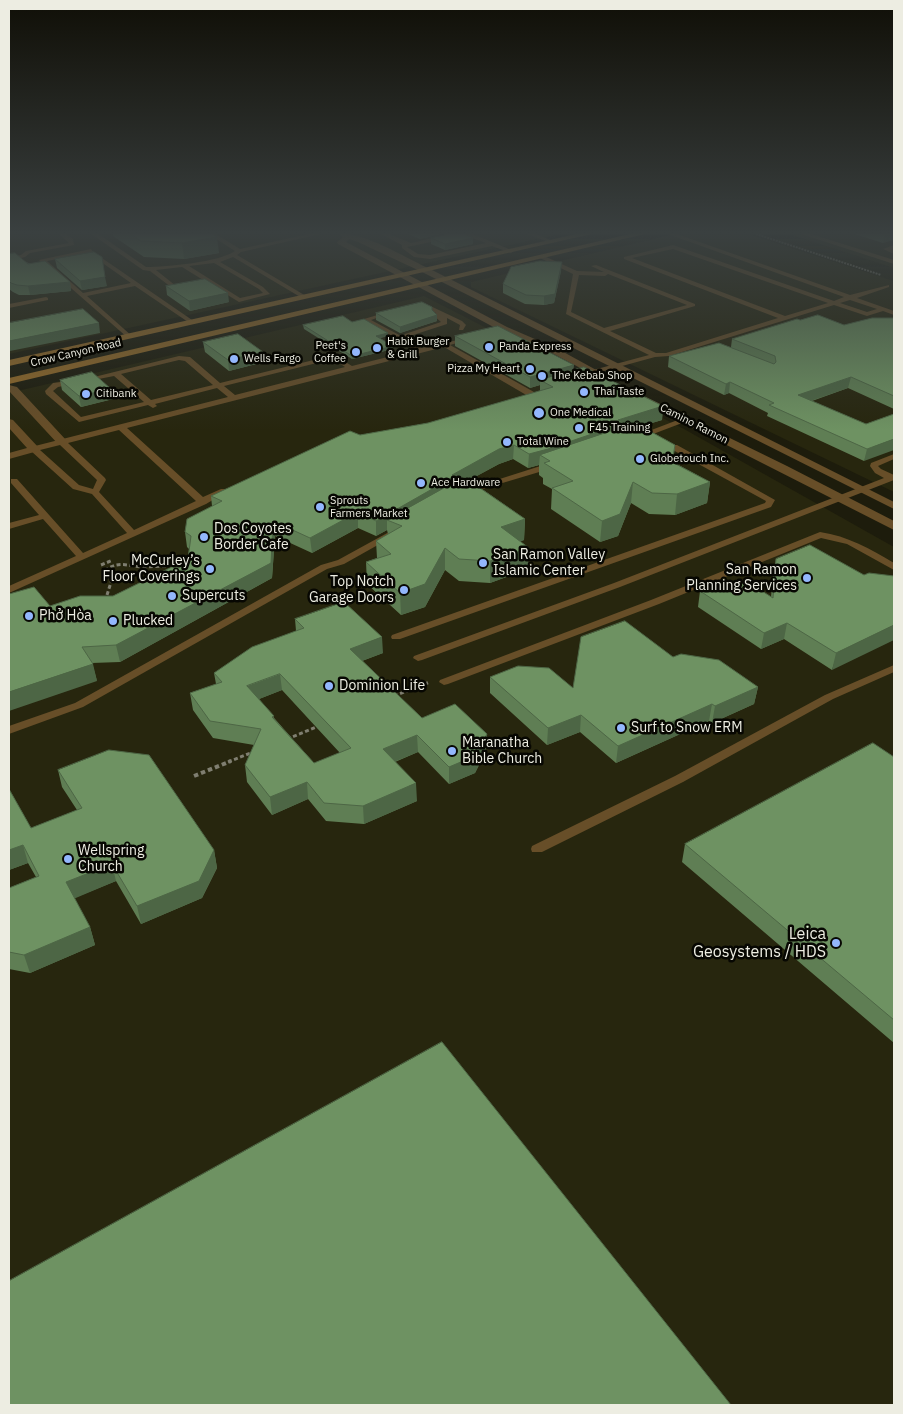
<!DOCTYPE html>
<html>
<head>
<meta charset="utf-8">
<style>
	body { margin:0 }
	#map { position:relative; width:903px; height:1414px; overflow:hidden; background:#1d1c0c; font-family:"IBM Plex Sans",sans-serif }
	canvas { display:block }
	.frame { position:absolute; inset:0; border:10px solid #edede2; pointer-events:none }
</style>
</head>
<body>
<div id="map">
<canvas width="903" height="1414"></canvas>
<div class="frame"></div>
</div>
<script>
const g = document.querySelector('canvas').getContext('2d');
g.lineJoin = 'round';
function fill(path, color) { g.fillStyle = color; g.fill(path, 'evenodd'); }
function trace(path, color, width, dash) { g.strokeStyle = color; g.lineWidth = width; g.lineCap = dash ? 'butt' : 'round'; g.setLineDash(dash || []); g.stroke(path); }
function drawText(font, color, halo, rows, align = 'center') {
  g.font = font + ' "IBM Plex Sans",sans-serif'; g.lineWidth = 5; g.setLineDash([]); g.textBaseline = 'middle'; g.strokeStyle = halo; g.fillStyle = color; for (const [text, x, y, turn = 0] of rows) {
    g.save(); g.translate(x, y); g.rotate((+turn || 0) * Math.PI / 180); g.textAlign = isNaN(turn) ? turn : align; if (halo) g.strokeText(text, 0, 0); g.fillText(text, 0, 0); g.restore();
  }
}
fill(new Path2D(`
	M9,233H565L9,354Z
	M679,233H745L894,281V492L471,287V282Z
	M786,233H894V268Z
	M424,296L684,429L894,547V1405H9V393Z`), '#27260e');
trace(new Path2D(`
	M753,233L881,275`), '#7f7e70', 2, [2, 1]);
trace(new Path2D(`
	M101,565L113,560
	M107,595L112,579L109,577L107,569C119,561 129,566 142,567C151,567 159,566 167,566
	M394,696L430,682
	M287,739L319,726
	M228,762L253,752`), '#7f7e70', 3, [4, 2.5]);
trace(new Path2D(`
	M194,776L231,761`), '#7f7e70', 4, [4.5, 3]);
fill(new Path2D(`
	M58,233H65L73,239L74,245L30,253L25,257L9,261V257L21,255L26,251L69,243Z
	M90,233H97L146,267C166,267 220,262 235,251L207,233H214L240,249L313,233H325L241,252L237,255L306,296V298H302L233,257L220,262L263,287L270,294L239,302L182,267L156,270L176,286L171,287L150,271L143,270ZM214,263L259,289L263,293L240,298L189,266Z
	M379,233H387L411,243L455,233H470L514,251L511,253L492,246L430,259L414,257L402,248V245ZM464,235L486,243L430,255L418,254L407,247Z
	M525,233H534L555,242L550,243Z
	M665,233H674L850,295L889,285V287L857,298L894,311V315L883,311L867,316L834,305L669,356L655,357L582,377V373L649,355L566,314L573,274L540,258V256H544L577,271L604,272L591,266L596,265L695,304V306L610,331L656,353H666L778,318L624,259V257L673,245L834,301L844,297ZM673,249L828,303L785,316L632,258ZM608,274L687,305L604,328L571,312L579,275L605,276ZM850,300L877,309L867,312L840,303Z
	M798,233H808L894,260V264Z
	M894,245V249H892L894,250V254L883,249Z
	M91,249L93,252L47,261L83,293L131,283L94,257L99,256L195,322V324H191L135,286L87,296L133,337L128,338L39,260Z
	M46,297L48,298V300L9,308V304Z
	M422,302L462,321L466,325L463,330H459L460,325L447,318V324L410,336V340L422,348L471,337V339L450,345L534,392V396H528L444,347L127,428L203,497L221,489H227L228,491L206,504L9,593V586L76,556L43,519L9,529V523L39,515L11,483V479H17L83,553L127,533L92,494L73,489L31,451V447L228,397L217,388L155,404L157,406L153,408L148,405L79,422L46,394L45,391L53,383L90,378L179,356L190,357L220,383L334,355L352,366L415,350L368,323L364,319L391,311V313L371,320L403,337L405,334L441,322L433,315L436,313L416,305ZM333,359L345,367L235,395L224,386ZM179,360L185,361L213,385L151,400L121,374ZM114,376L144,402L81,417L53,391L58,387ZM119,430L196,501L134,530L99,492L106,480L105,478L68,443ZM60,445L97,480L93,489L79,485L40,450Z
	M683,418L690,420L640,439L633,437Z
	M671,445H677L775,500L771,507L400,639H392L391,637L392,635L765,503L766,501L671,449Z
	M894,454V459L878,466L881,469L894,475V480L620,587L422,660L418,661L413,658L414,656L614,583L884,478L875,473L870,466L871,463Z
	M553,462L557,465L556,467L469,493H463L462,491Z
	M389,532L394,535L392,537L344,564L327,569L83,707L9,734V726L75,703L321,565L338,560Z
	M820,532C848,536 870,549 894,563V570L847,544L821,538L659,604L448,684L444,685L439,682L440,680L651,600Z
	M894,665V672L833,699L683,782L542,852H532L531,849L532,846L675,776L825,695Z`), '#674e28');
fill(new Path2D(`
	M9,385L17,387L66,440L67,442L66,444H58L9,391Z
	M9,419L13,420L38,447L39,449L38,451L9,459V453L27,448L9,428Z`), '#674e28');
fill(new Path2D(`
	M338,233C366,233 402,256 428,268L894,502V509L422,272L358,242L349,239L346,242L507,327L558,349L609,377L607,379H601L552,353L501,331L338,244L337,242L343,237Z
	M646,397L787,466L894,521V530L642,402L641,400Z`), '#674e28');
fill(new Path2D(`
	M581,233H596L9,366V360Z
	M634,233H649L9,384V378Z`), '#936a29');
fill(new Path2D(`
	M113,233H211L219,253L184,259L144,257L113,236Z
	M406,233H445L420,239Z
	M851,233H894L883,243Z
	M466,235L473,244L445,250L431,244V238Z
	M9,254L70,282L71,291L30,295H19L13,292L9,289Z
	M55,259L107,286L82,290L57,268Z
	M561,271L554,303L544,305L525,304L503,293V284Z
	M166,286L229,302L190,311L167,295Z
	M432,310L437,315V321L400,333L376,320V313Z
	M894,318V409L848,388L812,401L866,424L894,414L864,461L767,416L768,413L729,393L724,395L668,367L669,356L731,347L732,339L800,320L844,325Z
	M352,322L388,336L380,338L393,349L352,359L304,329L303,325Z
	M455,336L573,370L663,406L662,420L641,426L675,445L673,462L710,482L707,503L675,515L649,514L631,503L618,536L600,542L551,509L552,489L543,484V478L539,475V465L528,468L513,459L499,464L469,480L525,519L524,540L521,541L528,569L490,583L459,581L445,570L425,607L401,615L367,584L366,562L377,558L376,541L388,534L387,530L376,536L358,528L312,553L275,536L272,578L120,662L92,663L97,681L50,606L113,596L188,559L189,549L187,547L185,532L212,506L211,496L360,435L428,423L540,391V385L530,388L455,346Z
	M203,342L263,352L264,362L229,371L205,352Z
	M60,380L113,399L81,407L62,390Z
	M776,559L864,575L832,670L784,639L761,649L698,607L700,591L771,597L773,575Z
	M295,619L383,653L362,661L422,718L486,751L475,773L449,784L418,752L395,762L417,801L364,824L326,821L308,799L272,815L247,782L245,765L254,745L213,738L193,710L190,693L216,684L214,673L296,631ZM282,690L340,753L314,763L275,719L259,699Z
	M673,657L758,687L754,704L712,723L709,721L616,763L580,732L547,745L490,693V677L573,688Z
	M894,757V1043L682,862L685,844Z
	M58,770L214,850L217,868L202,898L141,924L116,881L74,898L90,927L95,945L30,973L9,969V888L36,877L28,863L9,870V789L31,828L77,810L62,787Z`), '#5f7e54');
fill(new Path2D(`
	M420,233H445L420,239Z
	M894,233V240L883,243L885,234Z
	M217,237L219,253L184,259L182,243Z
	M473,238V244L445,250V244Z
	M562,262L561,271L554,303L544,305V296Z
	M105,277L107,286L82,290L80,281Z
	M70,282L71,291L30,295L28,286Z
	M228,293L229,302L190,311L189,301Z
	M437,315V321L400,333V327Z
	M99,323L100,333L10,351L9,341Z
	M388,333V336L376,339V336Z
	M393,346V349L352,359V356Z
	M263,352L264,362L229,371L228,360Z
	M574,365L573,375L540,380V385L530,388V377Z
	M851,377L848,388L796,406L798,395Z
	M730,382L729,393L724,395L726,384Z
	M111,389L113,399L81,407L79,396Z
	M663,406L662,420L623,432L550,461L540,455L539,465L528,468L529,454L618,420Z
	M894,439V450L864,461L867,449Z
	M514,445L513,459L499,464L455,488L387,520V530L376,536V521L452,475L499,449Z
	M633,482L631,503L618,536L600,542L602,521Z
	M710,482L707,503L675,515L677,494Z
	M358,512V528L312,553L310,538Z
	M525,519L524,540L500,549L501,527Z
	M273,521L275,536L272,578L120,662L116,645Z
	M445,548V570L425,607L401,615L400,593Z
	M529,548L528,569L490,583V561Z
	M787,623L784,639L761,649L764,633Z
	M894,625V640L832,670L836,653Z
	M382,637L383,653L351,665L350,649Z
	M93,664L97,681L9,711V692Z
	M280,674L282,690L249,703L247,686Z
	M758,687L754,704L712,723L715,706Z
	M712,704L709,721L616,763L618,746Z
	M581,715L580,732L547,745L548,728Z
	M487,734L486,751L475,773L449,784V767Z
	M417,735L418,752L384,766L383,749Z
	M307,782L308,799L272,815L270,797Z
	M416,783L417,801L364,824L363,806Z
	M23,845L28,863L9,870V850Z
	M214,850L217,868L202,898L141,924L137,906Z
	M112,864L116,881L71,900L66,882Z
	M90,927L95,945L30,973L24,955Z`), '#4d6645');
const building = new Path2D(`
	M130,233H211L217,237L182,243L141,241Z
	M454,233H462L473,238L445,244L431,238Z
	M94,252L102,257L105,277L80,281L55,259Z
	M15,253L28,264L45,261L70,282L28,286L17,285L11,283L9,281V254Z
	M540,261L562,262L555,294L544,296L526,295L503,284L511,267Z
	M205,279L228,293L189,301L166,286Z
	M422,302L432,307V310L437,315L400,327L376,313Z
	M83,309L99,323L9,341V323Z
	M818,315L844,325L872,318H894V396L851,377L798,395L866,424L894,414V439L867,449L769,405L774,403L730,382L726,384L669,356L719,343L774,364L776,362L775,356L732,339L797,319L800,320Z
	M343,316L352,322L364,319L388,333L376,336L393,346L352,356L303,325Z
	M498,326L574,365L530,377L455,336Z
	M238,334L263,352L228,360L203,342Z
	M584,367L663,406L618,420L624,423L548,449L529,454L514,445L499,449L452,475L455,476L376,521L358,512L310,538L273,521L271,563L116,645L82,647L93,664L9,692V594L34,587L50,606L80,596H113L188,559L191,536L185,532L187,519L222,501L211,496L350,431L360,435L428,423L553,387L540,380Z
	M92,372L111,389L79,396L60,380Z
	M635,423L675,445L672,462L710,482L677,494L652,493L633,482L620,514L602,521L552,488L573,481L544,463L550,461L540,455Z
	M464,477L525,519L501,527L529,548L490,561L459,559L445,548L425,584L400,593L366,562L391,554L376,541L402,526L387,520Z
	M810,545L864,575L869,573L894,576V625L836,653L787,623L764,633L700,591L722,582L751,584L773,598L776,559Z
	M344,602L382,637L350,649L422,718L455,704L487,734L475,756L449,767L417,735L383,749L416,783L363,806L324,803L307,782L270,797L245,765L261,729L210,721L190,693L222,682L214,673L252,647L304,628L295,619ZM280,674L351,748L314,763L272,717L274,716L247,686Z
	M625,621L673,657L681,654L719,660L758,687L715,706L712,704L618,746L581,715L548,728L490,677L518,666L549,668L573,688L581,637Z
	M873,743L894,757V1020L685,844Z
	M109,750L149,755L214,850L199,881L137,906L112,864L66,882L90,927L24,955L9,952V888L39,876L23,845L9,850V789L31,828L82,808L58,770Z
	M442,1042L731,1405H9V1281Z`);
fill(building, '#6e9262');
trace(building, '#4d6645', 1);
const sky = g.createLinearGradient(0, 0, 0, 431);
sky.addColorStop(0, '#100f07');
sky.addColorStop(0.54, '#3a4040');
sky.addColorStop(1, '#3a404000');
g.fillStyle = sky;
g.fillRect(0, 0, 903, 431);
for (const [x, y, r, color] of [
	[489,347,5,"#93b7fd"],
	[377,348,5,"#93b7fd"],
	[356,352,5,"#93b7fd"],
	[234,359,5,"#93b7fd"],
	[530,369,5,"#93b7fd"],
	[542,376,5,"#93b7fd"],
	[584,392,5,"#93b7fd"],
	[86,394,5,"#93b7fd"],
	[539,413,6,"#93b7fd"],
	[579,428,5,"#93b7fd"],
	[507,442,5,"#93b7fd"],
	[640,459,5,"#93b7fd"],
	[421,483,5,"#93b7fd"],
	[320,507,5,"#93b7fd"],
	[204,537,5,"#93b7fd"],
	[483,563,5,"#93b7fd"],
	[210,569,5,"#93b7fd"],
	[807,578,5,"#93b7fd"],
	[404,590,5,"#93b7fd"],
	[172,596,5,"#93b7fd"],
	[29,616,5,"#93b7fd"],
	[113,621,5,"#93b7fd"],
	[329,686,5,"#93b7fd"],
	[621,728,5,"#93b7fd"],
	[452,751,5,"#93b7fd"],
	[68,859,5,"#93b7fd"],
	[836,943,5,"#93b7fd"]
]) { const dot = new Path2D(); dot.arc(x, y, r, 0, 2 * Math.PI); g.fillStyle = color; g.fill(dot); trace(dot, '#070702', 2); }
drawText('11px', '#edede2', '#070702', [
	["Habit Burger",387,342],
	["& Grill",387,355],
	["Peet's",346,346,"right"],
	["Coffee",346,359,"right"],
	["Panda Express",499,347],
	["Wells Fargo",244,359],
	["Pizza My Heart",520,369,"right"],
	["The Kebab Shop",552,376],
	["Thai Taste",594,392],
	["Citibank",96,394],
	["One Medical",550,413],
	["F45 Training",589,428],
	["Total Wine",517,442],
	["Globetouch Inc.",650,459],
	["Ace Hardware",431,483],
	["Sprouts",330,501],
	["Farmers Market",330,514]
], 'left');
drawText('11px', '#edede2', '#070702', [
	["Crow Canyon Road",76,353,-13],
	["Camino Ramon",694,424,27]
]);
drawText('14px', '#edede2', '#070702', [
	["Dos Coyotes",214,529],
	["Border Cafe",214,545],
	["San Ramon Valley",493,555],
	["Islamic Center",493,571],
	["McCurley’s",200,561,"right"],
	["Floor Coverings",200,577,"right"],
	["San Ramon",797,570,"right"],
	["Planning Services",797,586,"right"],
	["Top Notch",394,582,"right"],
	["Garage Doors",394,598,"right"],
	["Supercuts",182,596],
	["Phở Hòa",39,616],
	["Plucked",123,621],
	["Dominion Life",339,686],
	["Surf to Snow ERM",631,728],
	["Maranatha",462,743],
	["Bible Church",462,759],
	["Wellspring",78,851],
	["Church",78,867]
], 'left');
drawText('16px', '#edede2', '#070702', [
	["Leica",826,934],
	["Geosystems / HDS",826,952]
], 'right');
</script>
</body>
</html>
